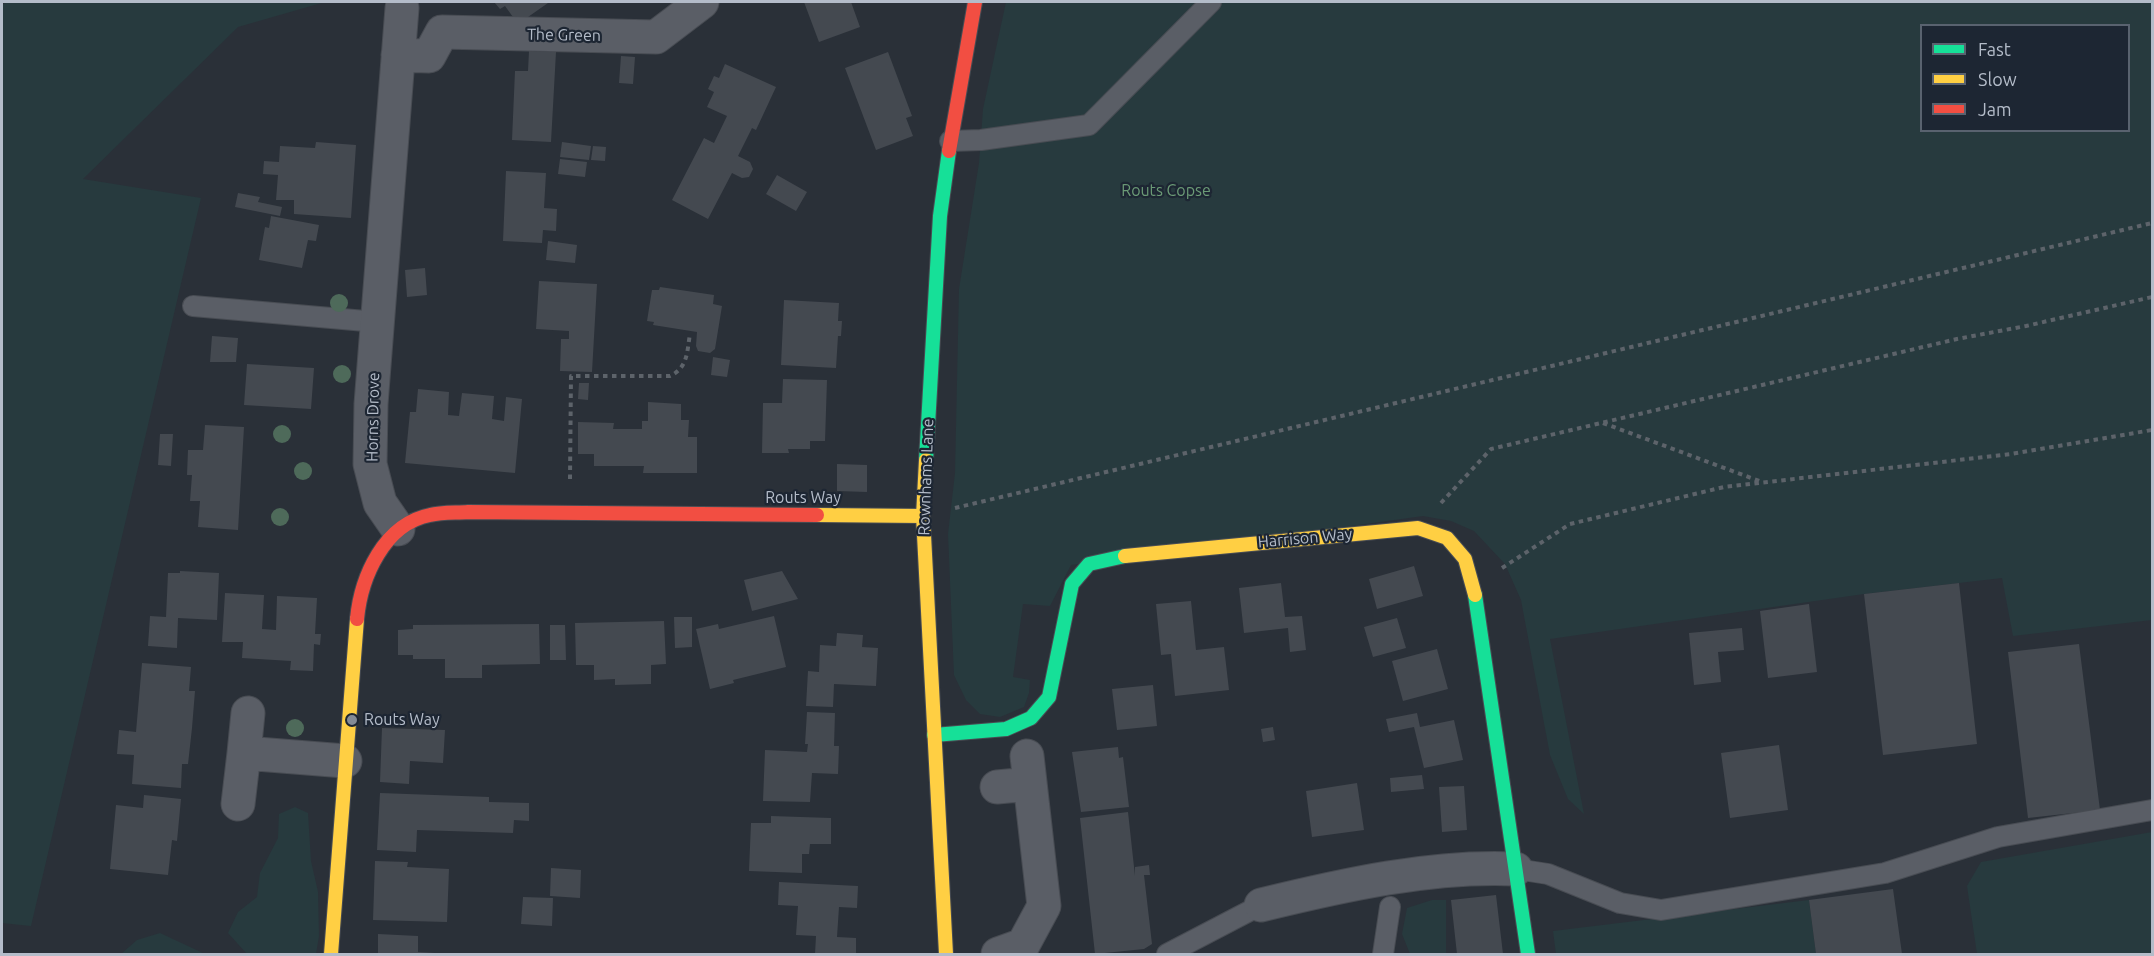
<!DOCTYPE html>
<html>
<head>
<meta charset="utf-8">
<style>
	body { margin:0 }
	#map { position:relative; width:2154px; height:956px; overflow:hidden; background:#2a3038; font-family:Ubuntu,sans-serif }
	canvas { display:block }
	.frame { position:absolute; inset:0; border:3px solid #b4bcc9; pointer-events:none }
	.legend { position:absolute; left:1920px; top:24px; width:210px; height:108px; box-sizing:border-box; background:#1d2633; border:2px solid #59626f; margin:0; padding:8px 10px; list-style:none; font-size:18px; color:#b4bcc9 }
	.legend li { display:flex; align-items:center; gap:12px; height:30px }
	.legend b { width:30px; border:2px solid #59626f }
</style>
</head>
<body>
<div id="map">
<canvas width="2154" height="956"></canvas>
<div class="frame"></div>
<ul class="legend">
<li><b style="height:8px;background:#16e098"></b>Fast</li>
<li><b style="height:8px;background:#ffcf43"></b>Slow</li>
<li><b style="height:8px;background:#f24e42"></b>Jam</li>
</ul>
</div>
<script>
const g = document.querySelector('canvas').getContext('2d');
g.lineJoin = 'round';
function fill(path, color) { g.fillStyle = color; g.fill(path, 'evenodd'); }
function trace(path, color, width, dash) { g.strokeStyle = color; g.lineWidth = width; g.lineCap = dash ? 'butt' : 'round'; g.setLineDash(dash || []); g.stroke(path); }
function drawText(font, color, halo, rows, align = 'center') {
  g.font = font + ' Ubuntu,sans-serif'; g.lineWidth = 4.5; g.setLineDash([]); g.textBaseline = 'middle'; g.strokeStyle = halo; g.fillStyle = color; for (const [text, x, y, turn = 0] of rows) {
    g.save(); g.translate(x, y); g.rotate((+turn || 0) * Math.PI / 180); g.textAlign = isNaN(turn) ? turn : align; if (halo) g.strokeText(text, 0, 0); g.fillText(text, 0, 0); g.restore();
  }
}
fill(new Path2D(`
	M7,2H325L238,27L83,179L201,198L31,926L2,923V5Z
	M1006,2H2152V620L2013,636L2002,578L1864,594L1550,639L1584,814L1568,799L1550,755L1521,600L1505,564L1474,531L1451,521L1423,516L1071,565L1050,606L1023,604L1013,677L1030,680L1029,693L1024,707L1000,717L980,714L966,700L954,675L948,534L955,473L959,289L979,163L983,109ZM1922,26H2128V130H1922Z
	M295,807L308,813L311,861L318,892L319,936L316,954H247L228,933L238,912L257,897L260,873L278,838L279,814Z
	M2152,832V954H1977L1967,886L1981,862Z
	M1432,900H1446V954H1410L1402,934L1407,908Z
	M1809,900L1816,954H1556L1553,931Z
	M160,933L205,954H121L137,940Z`), '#273a3e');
fill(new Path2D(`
	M494,2H547L548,3L518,24L505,6L500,9Z
	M804,2H851L860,27L819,42Z
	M529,51L556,52L551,142L512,140L515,71H528Z
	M888,52L912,116L906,118L913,136L876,150L845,68Z
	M621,56L635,57L633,84L619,83Z
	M725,64L776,87L756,130L752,128L738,156L750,162L753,169L749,177L742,178L732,173L708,219L672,200L704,138L714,143L727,116L707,107L714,92L708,89L714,76L719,78Z
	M316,142L356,145L351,218L294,214V200H276L278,175L263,174L264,161L279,162L280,146L315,148Z
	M562,142L591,146L589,160L560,157Z
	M593,146L606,147L605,161L591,160Z
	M560,159L587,162L585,177L558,174Z
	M506,171L546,173L544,208L557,209L556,231L543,230L542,243L503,241Z
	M777,175L807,192L796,211L766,194Z
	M238,193L260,197L258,202L282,207L280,216L235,207Z
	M271,216L319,225L316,241L308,240L302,268L259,260L265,227L269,228Z
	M548,241L577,245L575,263L546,260Z
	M425,268L427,295L407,297L405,270Z
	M539,281L597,284L592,372L560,371L561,339H569V331L536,329Z
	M660,287L714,295L713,304L722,306L715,349L710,353L698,351L696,346L697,332L653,325L654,322L647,321L652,290H659Z
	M784,300L839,303L838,321H842L841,336H838L836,368L781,365Z
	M212,336L238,338L236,362H210Z
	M713,357L730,360L727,377L711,375Z
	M247,364L314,368L311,409L244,405Z
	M783,379L827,380L825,441H810V449H788L789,453H762L763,403H782Z
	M579,383H589L588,400L578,399Z
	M418,389L449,392L448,415L459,416L462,393L494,396L492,419L504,421L506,397L522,399L515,473L405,463L410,412H416Z
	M648,402L681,404V420H689L688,437H697V473H643L644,466H594V454H578V422L614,423L613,429H642V421H648Z
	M205,425L244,427L238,530L198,527L200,501H190L192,475H187L188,450H203Z
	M160,434H173L171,466L158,465Z
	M837,464L867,465V492L837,491Z
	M1414,566L1423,596L1377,609L1369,579Z
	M180,571L219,573L217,620L178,618L177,648L148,646L150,616L166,617L168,573H180Z
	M782,571L798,599L752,611L744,580Z
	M1281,583L1285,617L1302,616L1306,650L1290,652L1288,628L1244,633L1239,588Z
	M1959,583L1977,744L1883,755L1864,594Z
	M225,593L264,595L262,629L276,630L277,596L317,598L315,634H321L320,645L314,644L313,671L290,670L291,661L242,658L243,642H222Z
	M1191,601L1196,650L1224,647L1229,690L1175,696L1171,654L1161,655L1156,604Z
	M1809,604L1817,672L1768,678L1760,611Z
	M774,616L786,667L733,680L734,683L710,689L696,629L718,624L719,629Z
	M674,617H692V647L675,648Z
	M1397,618L1406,648L1373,657L1364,627Z
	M664,621L666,664L651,665V684L615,685V679L594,680V665H576L575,623Z
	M539,624L540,664L482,665V678H445V659H413V655H398V630L413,629V625Z
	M550,625H565L566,660H550Z
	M1742,628L1744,650L1718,652L1721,682L1694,685L1689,633Z
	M837,633L863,635L862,647L878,648L876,686L834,684L833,707L806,706L808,671L819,672L820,645L836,646Z
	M2079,644L2100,810L2028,818L2008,652Z
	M1437,649L1448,689L1403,701L1392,661Z
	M142,663L191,667L189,691H195L192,728L188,764H182L181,788L132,784L134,755L117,754L119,730L136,732Z
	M1153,685L1157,726L1117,730L1112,689Z
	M807,712L835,713L834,746H839L838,774L812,773L810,802L763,801L765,750L807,752L808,744H805Z
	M1417,713L1420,727L1454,720L1463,760L1424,768L1414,727L1389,732L1386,719Z
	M1273,727L1275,740L1263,742L1261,729Z
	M382,728L445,730L443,763L410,761L409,784L380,782Z
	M1779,745L1788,810L1730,818L1721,753Z
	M1118,747L1119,758L1123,757L1129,807L1081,812L1072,752Z
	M1422,775L1424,789L1391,792L1390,778Z
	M1357,783L1364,830L1312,837L1306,791Z
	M1464,786L1467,830L1442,832L1439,787Z
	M380,793L489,797V802L529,803V821L514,820L513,833L417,830L416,852L377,850Z
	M144,795L181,799L177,841L172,840L168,875L110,869L116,805L143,808Z
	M1128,812L1135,876V867L1149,865L1150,875H1144L1152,944L1144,949L1095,954L1080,818Z
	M771,816L831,818V844H810L809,854H802V873L749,871L751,823H771Z
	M375,861L408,862L407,867L449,869L447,922L373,920Z
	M551,868L581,870L580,898L550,896Z
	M779,882L858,886L857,908L839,907L837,937L856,938V954H815L816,936L796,935L798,906L778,905Z
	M1893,889L1902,954H1816L1809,900Z
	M1496,895L1503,954H1457L1451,900Z
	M523,897L553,898L552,926L521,924Z
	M378,934L418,936V952L435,953V954H378Z`), '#444950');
const lane = new Path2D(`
	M950,141L981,140L1089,125L1211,2
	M193,306L377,322
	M1516,869L1548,874L1620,903L1661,910L1885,873L1998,837L2152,810
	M1167,954L1261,905
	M1383,954L1390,907`);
const street = new Path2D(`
	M398,55L429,56L442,32L656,37L702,2
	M398,529L380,503L370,464L371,404L402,8
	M248,713L244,753L345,761
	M997,787L1030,784
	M238,804L244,753
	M1261,905C1343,885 1432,865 1516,869
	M998,954L1023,945L1044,906L1027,756`);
const fast = new Path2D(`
	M926,460L940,216L949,151
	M1475,595L1528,954
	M934,735L1006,729L1031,718L1049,697L1072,584L1089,564L1125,556`);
const slow = new Path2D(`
	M926,460L923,516L946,954
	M817,515L923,516
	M1125,556L1418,528L1447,538L1465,559L1475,595
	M331,954L357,619`);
const jam = new Path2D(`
	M949,151L975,2
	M357,619C361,577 384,524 430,515C442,512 456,513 468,512L817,515`);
trace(lane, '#484c53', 22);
trace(street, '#484c53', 35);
trace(fast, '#484c53', 16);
trace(slow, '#484c53', 16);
trace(jam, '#484c53', 16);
trace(new Path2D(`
	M1603,423L1762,482
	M570,479L571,376H670C688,368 687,351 690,334
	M1441,503L1491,449L1957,339L2026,326L2152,297
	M955,508L2152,223
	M1502,568L1570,524L1724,487L2011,454L2152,430`), '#5d636a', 4, [4.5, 4.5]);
trace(lane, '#5a5e66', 20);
trace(street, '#5a5e66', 33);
trace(fast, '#16e098', 14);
trace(slow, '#ffcf43', 14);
trace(jam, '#f24e42', 14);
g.fillStyle = '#4e6a5a';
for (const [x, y] of [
	[339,303],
	[342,374],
	[282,434],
	[303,471],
	[280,517],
	[295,728]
]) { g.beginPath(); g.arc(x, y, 9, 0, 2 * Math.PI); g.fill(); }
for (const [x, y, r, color] of [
	[352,720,6,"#848b96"]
]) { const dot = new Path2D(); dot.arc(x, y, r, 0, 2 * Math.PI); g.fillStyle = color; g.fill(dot); trace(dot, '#1d2633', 2); }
drawText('16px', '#b4bcc9', '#1d2633', [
	["The Green",564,35,1],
	["Horns Drove",373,417,-89],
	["Rownhams Lane",926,477,-88],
	["Routs Way",803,498],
	["Harrison Way",1305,538,-5]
]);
drawText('16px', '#6b9a76', '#1d2633', [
	["Routs Copse",1166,191]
]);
drawText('16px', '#b4bcc9', '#1d2633', [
	["Routs Way",364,720]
], 'left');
</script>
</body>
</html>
